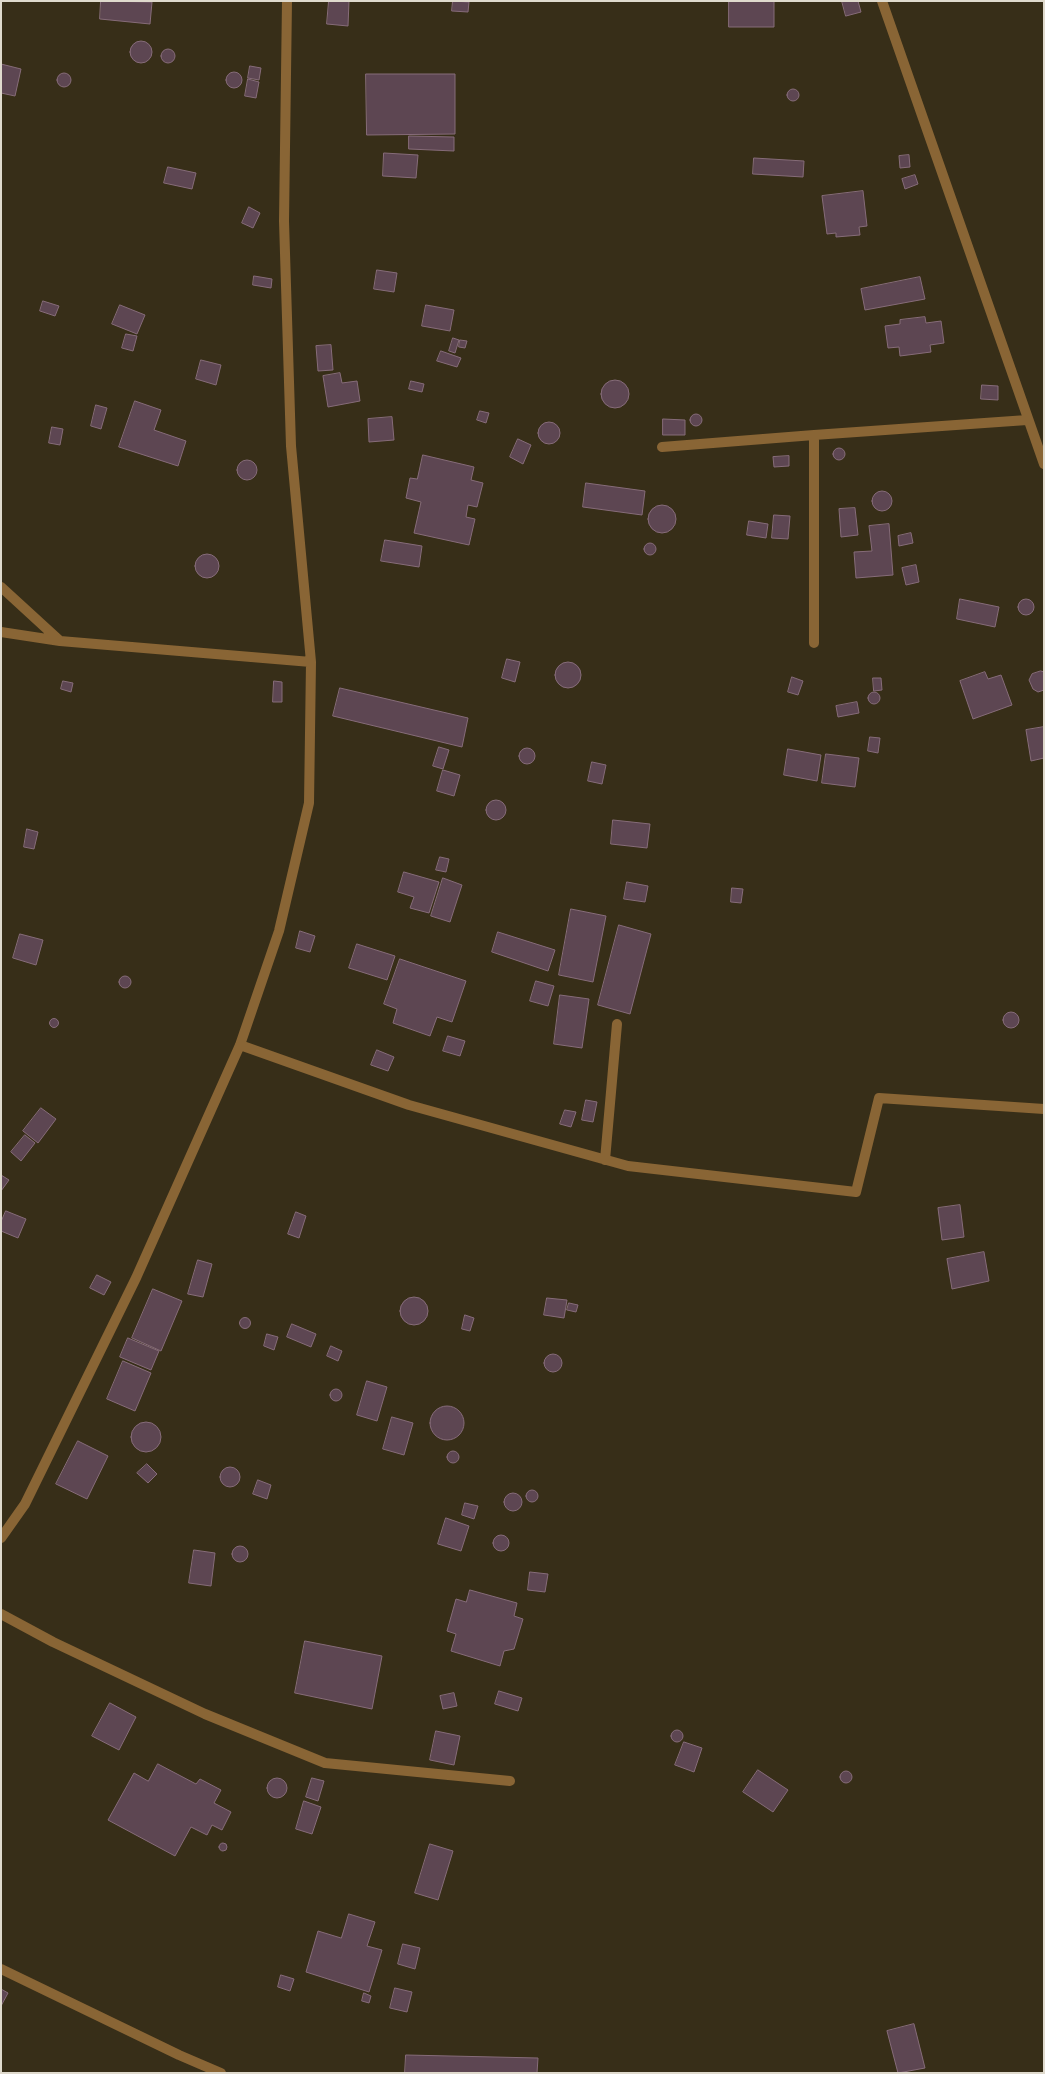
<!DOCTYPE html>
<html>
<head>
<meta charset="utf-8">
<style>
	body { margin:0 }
	#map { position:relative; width:1045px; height:2074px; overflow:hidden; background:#372e18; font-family:"Archivo Narrow",sans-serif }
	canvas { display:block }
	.frame { position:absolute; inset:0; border:2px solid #dfdacd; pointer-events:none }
</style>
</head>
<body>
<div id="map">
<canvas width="1045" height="2074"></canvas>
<div class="frame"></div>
</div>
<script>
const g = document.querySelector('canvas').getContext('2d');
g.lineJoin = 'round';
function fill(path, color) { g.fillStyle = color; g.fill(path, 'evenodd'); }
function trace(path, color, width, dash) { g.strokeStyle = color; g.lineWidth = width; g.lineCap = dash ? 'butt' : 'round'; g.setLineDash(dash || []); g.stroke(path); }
const building = new Path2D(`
	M101,1L152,2L150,24L100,19Z
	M329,1H349L348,26L327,24Z
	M453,1L469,2L468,12L452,11Z
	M729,1H774V27H729Z
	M842,1H858L861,12L846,16Z
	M130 52a11 11 0 1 1 22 0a11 11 0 1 1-22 0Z
	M161 56a7 7 0 1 1 14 0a7 7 0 1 1-14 0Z
	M1,64L21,69L15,96L1,93Z
	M250,66L261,68L259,80L248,78Z
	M226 80a8 8 0 1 1 16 0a8 8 0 1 1-16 0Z
	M57 80a7 7 0 1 1 14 0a7 7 0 1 1-14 0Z
	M366,74H455V134L367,135Z
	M248,79L259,82L256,98L245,96Z
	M787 95a6 6 0 1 1 12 0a6 6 0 1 1-12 0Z
	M409,136L454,137V151L409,149Z
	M384,153L418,155L416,178L383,176Z
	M909,155L910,167L900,168L899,156Z
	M754,158L804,161L803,177L753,174Z
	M168,167L196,173L192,189L164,183Z
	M915,175L918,184L905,189L902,179Z
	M863,191L867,226L859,227L860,235L836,237V233L827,234L822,196Z
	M249,207L260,213L253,228L242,223Z
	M377,270L397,273L394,292L374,289Z
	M254,276L272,279L271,288L253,285Z
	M920,277L925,299L865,310L861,289Z
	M43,301L59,306L55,316L40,311Z
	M120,305L145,315L137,334L112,324Z
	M426,305L454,310L450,331L422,326Z
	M925,317L926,323L941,321L944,343L930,345L931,352L900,356L899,347L888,348L885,326L900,324V320Z
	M126,334L137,336L133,351L122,348Z
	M453,338L459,340L455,353L449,351Z
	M460,340L467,341L465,348L459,347Z
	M331,345L333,370L318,371L316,346Z
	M441,351L461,358L457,367L437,361Z
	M201,360L221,365L216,385L196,379Z
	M340,373L342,383L357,381L360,401L328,407L323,376Z
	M601 394a14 14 0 1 1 28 0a14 14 0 1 1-28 0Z
	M411,381L424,384L422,392L409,389Z
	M982,385L998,386V400L981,399Z
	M135,401L161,410L154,430L186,441L178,466L119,447Z
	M96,405L107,408L101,429L91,426Z
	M480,411L489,413L486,423L477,420Z
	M690 420a6 6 0 1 1 12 0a6 6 0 1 1-12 0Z
	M392,417L394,440L369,442L368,419Z
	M663,419L685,420V435H663Z
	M538 433a11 11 0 1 1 22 0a11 11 0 1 1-22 0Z
	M52,427L63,429L60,445L49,443Z
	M518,439L531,445L523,464L510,457Z
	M833 454a6 6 0 1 1 12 0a6 6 0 1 1-12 0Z
	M423,455L474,467L471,480L483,483L477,507L468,505L466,517L475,519L469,545L414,533L421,502L406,498L410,478L417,479Z
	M789,456V466L774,467L773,457Z
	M237 470a10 10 0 1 1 20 0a10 10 0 1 1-20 0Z
	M586,483L645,491L642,515L583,507Z
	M872 501a10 10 0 1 1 20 0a10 10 0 1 1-20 0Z
	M648 519a14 14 0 1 1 28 0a14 14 0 1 1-28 0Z
	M855,508L858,535L841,537L839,509Z
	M774,515L790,516L788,539L772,538Z
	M749,521L768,524L766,538L747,535Z
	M889,524L893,575L856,578L854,552L872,551L869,526Z
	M911,533L913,543L899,546L898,536Z
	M385,540L422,546L419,567L381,561Z
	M644 549a6 6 0 1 1 12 0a6 6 0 1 1-12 0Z
	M195 566a12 12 0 1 1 24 0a12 12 0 1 1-24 0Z
	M916,565L919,582L906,585L902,568Z
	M960,599L999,607L995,627L957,619Z
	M1018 607a8 8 0 1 1 16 0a8 8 0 1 1-16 0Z
	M507,659L520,662L515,682L502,678Z
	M555 675a13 13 0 1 1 26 0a13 13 0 1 1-26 0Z
	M1041,671L1044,672V690L1038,692L1033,689L1029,680L1032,674Z
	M985,672L988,679L1001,675L1012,705L973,719L960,681Z
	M792,677L803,681L798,695L788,692Z
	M873,678H881L882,690L874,691Z
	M63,681L73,683L71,692L61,689Z
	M274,681L282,682V702H273Z
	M340,688L468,718L462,747L333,716Z
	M868 698a6 6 0 1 1 12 0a6 6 0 1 1-12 0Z
	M857,702L859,713L838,717L836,706Z
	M1044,727V758L1031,761L1026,730Z
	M870,737L880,738L878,753L868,751Z
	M439,747L449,750L443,769L433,766Z
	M519 756a8 8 0 1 1 16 0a8 8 0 1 1-16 0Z
	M788,749L821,755L817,781L784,775Z
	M826,754L859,758L855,787L822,783Z
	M592,762L606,765L602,784L588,781Z
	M443,770L460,775L454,796L437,791Z
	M486 810a10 10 0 1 1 20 0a10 10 0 1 1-20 0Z
	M613,820L650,824L647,848L611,844Z
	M27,829L38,832L34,849L24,847Z
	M440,857L449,859L446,872L436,870Z
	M404,872L439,882L429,913L410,908L414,897L398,892Z
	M443,878L462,885L450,922L431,916Z
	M627,882L648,886L645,902L624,899Z
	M732,888L743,889L741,903L731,902Z
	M571,909L606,916L593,982L559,975Z
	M619,925L651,934L630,1014L598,1005Z
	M300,931L315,936L310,952L296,948Z
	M498,932L555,950L548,971L492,952Z
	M20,934L43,940L36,965L13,958Z
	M357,944L395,956L387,980L349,968Z
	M400,959L466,981L452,1022L437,1017L430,1036L393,1023L397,1009L384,1004Z
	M119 982a6 6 0 1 1 12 0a6 6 0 1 1-12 0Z
	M536,981L554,986L548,1006L530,1001Z
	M560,995L589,999L582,1048L554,1044Z
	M1003 1020a8 8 0 1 1 16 0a8 8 0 1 1-16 0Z
	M49.5 1023a4.5 4.5 0 1 1 9 0a4.5 4.5 0 1 1-9 0Z
	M448,1036L465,1041L460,1056L443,1051Z
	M377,1050L394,1057L388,1071L371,1065Z
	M586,1100L597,1102L593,1122L582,1120Z
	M41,1108L56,1119L38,1143L23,1131Z
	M565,1110L576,1112L571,1127L560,1124Z
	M25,1135L35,1143L21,1161L11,1152Z
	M1,1175L9,1180L1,1191Z
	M960,1205L964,1237L942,1240L938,1208Z
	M6,1211L26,1219L18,1238L1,1231V1222Z
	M296,1212L306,1216L299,1238L288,1234Z
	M984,1252L989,1281L952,1289L947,1259Z
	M198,1260L212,1264L203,1297L188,1294Z
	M97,1275L111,1282L104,1295L90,1288Z
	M153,1289L182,1301L161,1351L132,1338Z
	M400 1311a14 14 0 1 1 28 0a14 14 0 1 1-28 0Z
	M547,1298L567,1300L564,1318L544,1315Z
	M569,1303L578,1305L576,1312L567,1310Z
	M465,1315L474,1318L470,1331L462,1329Z
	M239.5 1323a5.5 5.5 0 1 1 11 0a5.5 5.5 0 1 1-11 0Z
	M292,1324L316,1334L311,1347L287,1337Z
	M267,1334L278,1337L274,1350L264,1346Z
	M128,1338L159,1351L151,1370L120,1357Z
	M331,1346L342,1351L338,1361L327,1356Z
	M544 1363a9 9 0 1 1 18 0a9 9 0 1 1-18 0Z
	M123,1361L151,1373L135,1411L107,1399Z
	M367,1381L387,1387L377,1421L357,1415Z
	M330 1395a6 6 0 1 1 12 0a6 6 0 1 1-12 0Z
	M430 1423a17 17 0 1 1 34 0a17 17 0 1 1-34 0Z
	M392,1417L413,1423L404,1455L383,1449Z
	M131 1437a15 15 0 1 1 30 0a15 15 0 1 1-30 0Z
	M78,1441L108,1456L87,1499L56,1484Z
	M447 1457a6 6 0 1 1 12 0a6 6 0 1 1-12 0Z
	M147,1464L157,1474L148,1483L137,1473Z
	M220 1477a10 10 0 1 1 20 0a10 10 0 1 1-20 0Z
	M258,1480L271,1485L267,1499L253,1494Z
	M526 1496a6 6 0 1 1 12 0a6 6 0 1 1-12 0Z
	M504 1502a9 9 0 1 1 18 0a9 9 0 1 1-18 0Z
	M465,1503L478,1506L474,1519L462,1515Z
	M446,1518L469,1526L461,1551L438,1544Z
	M493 1543a8 8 0 1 1 16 0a8 8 0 1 1-16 0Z
	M232 1554a8 8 0 1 1 16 0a8 8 0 1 1-16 0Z
	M194,1550L215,1553L211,1586L189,1583Z
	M530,1572L548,1574L545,1592L528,1590Z
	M470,1590L517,1603L514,1616L523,1619L514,1649L504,1651L500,1666L451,1651L456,1634L447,1631L456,1599L466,1602Z
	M305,1641L382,1656L372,1709L295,1693Z
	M499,1691L522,1698L518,1711L495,1704Z
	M454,1693L457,1706L443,1709L440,1696Z
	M110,1703L136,1717L119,1750L92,1736Z
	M671 1736a6 6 0 1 1 12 0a6 6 0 1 1-12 0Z
	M436,1731L460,1736L454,1765L430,1760Z
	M684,1742L702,1748L694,1772L675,1765Z
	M158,1764L196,1784L200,1779L221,1790L214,1803L231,1812L222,1830L212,1825L207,1835L191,1827L175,1856L108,1820L134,1773L148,1781Z
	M758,1770L788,1790L773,1812L743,1792Z
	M840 1777a6 6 0 1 1 12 0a6 6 0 1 1-12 0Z
	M312,1778L324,1781L318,1801L306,1797Z
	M267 1788a10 10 0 1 1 20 0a10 10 0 1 1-20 0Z
	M304,1801L321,1807L312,1834L296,1829Z
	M219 1847a4 4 0 1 1 8 0a4 4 0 1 1-8 0Z
	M430,1844L453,1851L438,1900L415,1893Z
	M349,1914L375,1922L367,1946L382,1950L369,1992L306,1972L318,1931L341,1938Z
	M403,1944L420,1948L415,1969L398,1964Z
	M281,1975L294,1979L290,1991L278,1987Z
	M395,1988L412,1992L407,2012L390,2008Z
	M1,1989L8,1993L1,2006Z
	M364,1993L371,1996L369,2003L362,2001Z
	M914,2024L925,2068L898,2073L887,2031Z
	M406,2055L538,2058L537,2073H405Z`);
fill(building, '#5d4652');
trace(building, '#866c79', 1);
trace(new Path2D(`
	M882,1L1044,464
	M662,447L814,435
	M1,587L60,641
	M1,632L60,641L311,662
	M814,643V435L1027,420
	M240,1045L409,1105L628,1166L856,1192L879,1098L1044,1109
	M605,1160L617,1024
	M1,1538L25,1504L136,1278L240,1045L279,931L309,803L311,662L291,446L284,221L287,1
	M1,1614L53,1642L205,1714L325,1763L510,1781
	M1,1969L179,2055L221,2073`), '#896535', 10);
</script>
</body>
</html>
